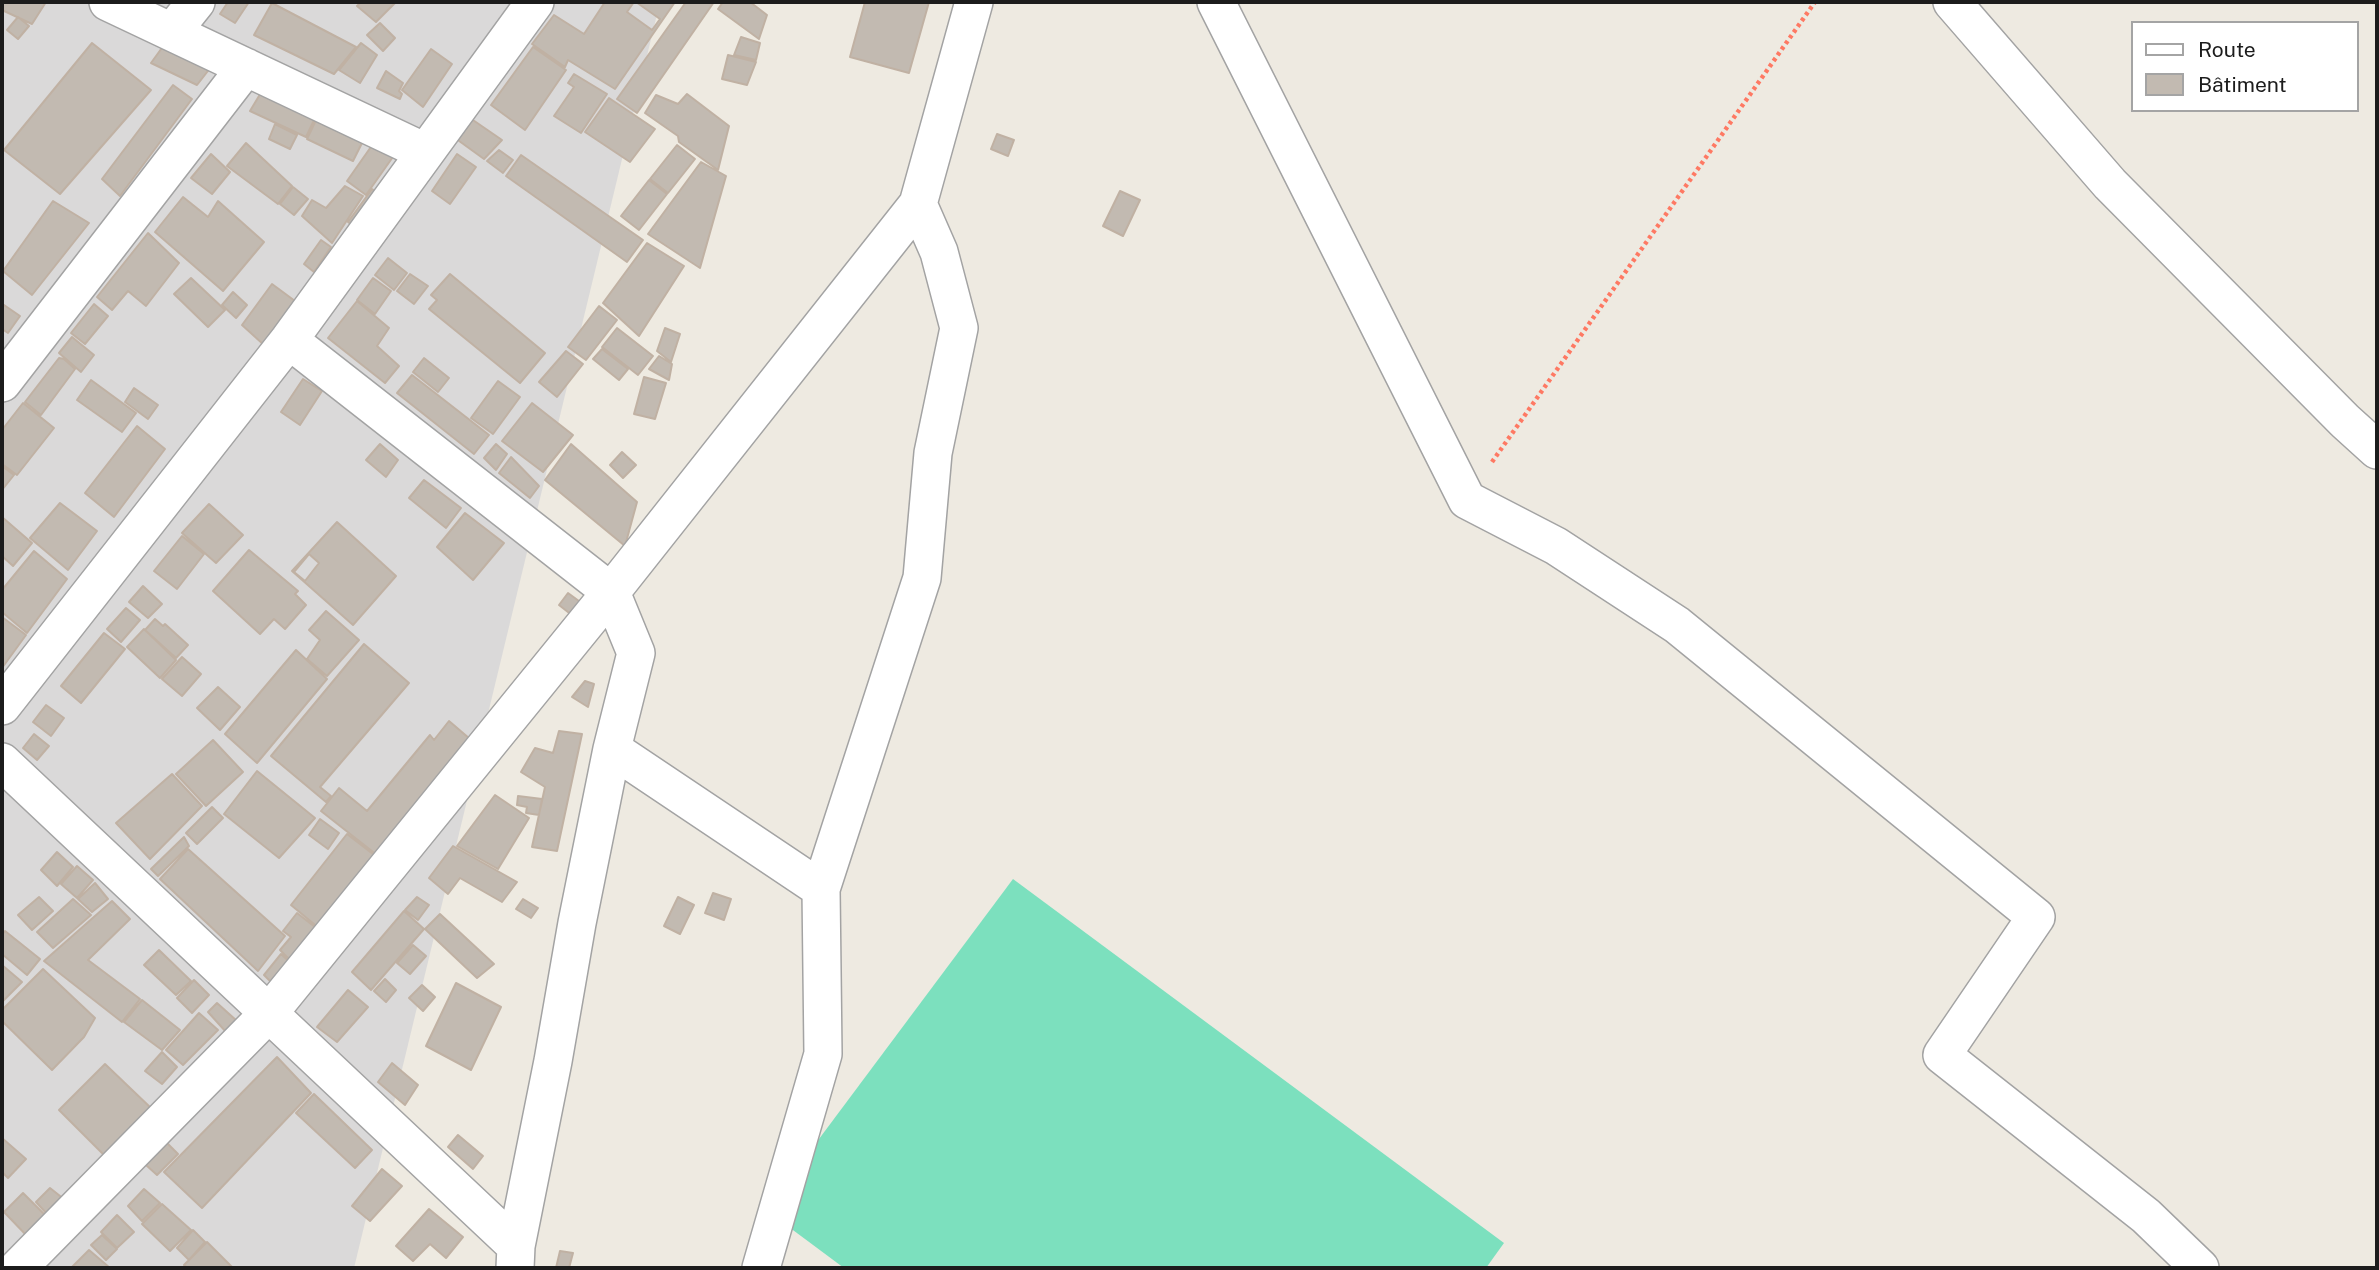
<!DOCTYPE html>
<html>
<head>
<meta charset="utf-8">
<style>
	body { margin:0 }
	#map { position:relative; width:2379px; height:1270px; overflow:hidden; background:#eeeae1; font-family:"Public Sans",sans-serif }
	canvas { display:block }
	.frame { position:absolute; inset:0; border:4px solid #1c1c1c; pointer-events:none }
	.legend { position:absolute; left:2131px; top:21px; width:228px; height:91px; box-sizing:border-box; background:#fff; border:2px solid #a4a4a4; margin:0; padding:9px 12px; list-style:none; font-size:21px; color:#1c1c1c }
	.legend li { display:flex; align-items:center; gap:14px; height:35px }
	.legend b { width:35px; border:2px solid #a4a4a4 }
</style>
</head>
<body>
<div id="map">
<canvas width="2379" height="1270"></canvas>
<div class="frame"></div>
<ul class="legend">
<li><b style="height:9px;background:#fff"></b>Route</li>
<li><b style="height:19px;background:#c2bab1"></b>Bâtiment</li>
</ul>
</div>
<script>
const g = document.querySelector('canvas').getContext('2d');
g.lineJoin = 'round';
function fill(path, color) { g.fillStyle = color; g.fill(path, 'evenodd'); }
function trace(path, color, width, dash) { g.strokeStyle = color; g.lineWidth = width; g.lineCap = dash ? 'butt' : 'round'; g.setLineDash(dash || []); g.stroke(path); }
fill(new Path2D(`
	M2,2H660L354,1268H2Z`), '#dad9d9');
fill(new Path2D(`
	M1013,879L1504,1243L1486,1268H844L766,1210Z`), '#7ce0be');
const building = new Path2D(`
	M2,2H46L32,24L2,10Z
	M228,2H249L235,23L220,14Z
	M361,2H396L376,22L357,6Z
	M605,2H634L627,12L652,30L660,19L636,2H675L615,89L568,60L565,67L532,44L554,15L584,34Z
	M686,2H714L637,113L617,99Z
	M723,2H750L767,15L759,39L718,9Z
	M865,2H929L909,73L850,57Z
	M272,3L356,47L334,74L254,35Z
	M18,17L29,26L18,39L7,30Z
	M380,23L395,38L383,51L367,35Z
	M741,37L760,43L756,60L734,55Z
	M92,43L151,90L60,194L4,150Z
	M361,43L377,55L360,83L339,70Z
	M164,45L211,67L197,85L151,63Z
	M533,47L566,70L525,130L491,105Z
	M431,49L452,64L423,107L402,90Z
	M728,55L756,62L747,85L722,79Z
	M386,71L403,83L399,91L402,94L400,99L377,88Z
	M574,74L607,94L581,133L554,116L574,87L568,83Z
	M173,85L192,99L120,196L102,179Z
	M262,91L316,116L306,137L250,111Z
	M687,94L729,126L718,170L679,142L678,136L645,113L656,95L678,104Z
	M609,98L655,129L630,162L585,132Z
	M318,116L364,139L353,161L307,139Z
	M470,118L502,140L484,159L455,138Z
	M275,124L297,135L290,149L269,139Z
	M997,134L1014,140L1008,156L991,149Z
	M246,143L292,186L278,204L227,166Z
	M373,144L395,154L366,195L347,181Z
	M677,145L695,159L668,193L650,179Z
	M499,150L513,160L503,173L487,161Z
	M211,154L230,172L212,194L191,178Z
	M457,154L476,167L450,204L432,191Z
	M521,155L643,240L627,262L506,176Z
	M701,162L726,176L700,268L648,234Z
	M649,180L667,194L639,230L621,216Z
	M345,186L363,196L332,243L302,216L312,200L326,208Z
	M293,187L308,199L294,215L280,204Z
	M372,189L382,196L360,231L348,222Z
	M1120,191L1140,200L1123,236L1103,226Z
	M183,197L208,217L218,201L264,242L223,291L155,232Z
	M53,201L89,223L32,295L3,271Z
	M148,233L179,263L146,306L128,291L112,310L97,297Z
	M321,240L331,247L314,272L304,264Z
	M647,243L684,266L639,336L603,303Z
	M388,258L407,273L394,290L375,275Z
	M410,274L428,286L414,304L397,291Z
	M450,274L545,353L520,383L429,309L437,300L431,295Z
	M191,278L225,310L208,327L174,294Z
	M373,278L391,291L375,314L357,300Z
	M272,284L295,301L264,345L242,325Z
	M233,292L247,305L236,318L222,305Z
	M357,301L389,328L377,346L399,366L385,383L328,338Z
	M94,304L108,316L85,344L71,333Z
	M4,305L20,316L8,333L2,329V309Z
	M599,306L617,320L586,360L568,347Z
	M617,328L653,356L638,375L602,347Z
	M665,328L680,334L671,362L657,351Z
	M72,337L94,355L81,372L59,353Z
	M602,349L628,369L619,380L593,359Z
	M566,351L583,364L557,397L539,382Z
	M659,356L672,364L669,380L649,369Z
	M59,358L64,359L75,369L41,415L25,402Z
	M424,358L449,378L438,392L413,372Z
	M412,375L489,435L474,454L397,393Z
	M644,377L666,383L655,419L634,414Z
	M303,379L322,391L300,425L281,412Z
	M91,380L136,413L122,432L77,400Z
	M498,381L520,397L493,434L471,418Z
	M134,388L158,405L148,419L125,402Z
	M23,403L54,428L17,475L2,464V430Z
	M532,403L573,435L543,472L502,441Z
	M137,426L165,449L114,517L85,493Z
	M380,444L398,460L386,477L366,460Z
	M496,444L507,454L496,470L484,458Z
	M571,444L637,502L625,546L545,480Z
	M622,452L636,465L623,478L610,465Z
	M511,457L539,486L530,498L499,473Z
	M2,466L14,475L2,490Z
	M424,480L461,508L446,528L409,498Z
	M60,503L97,531L68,570L30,538Z
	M209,504L243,535L216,563L182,533Z
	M465,513L504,543L473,580L437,547Z
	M2,517L32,543L13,566L2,556Z
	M337,522L396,576L353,625L292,571ZM309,554L319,563L305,581L294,572Z
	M182,536L204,554L177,589L154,571Z
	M249,550L298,591L295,594L306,605L285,629L274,619L260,634L213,591Z
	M34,551L67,579L27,633L2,612V590Z
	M143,586L162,604L148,618L129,602Z
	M568,593L583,604L573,616L559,605Z
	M126,608L140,620L121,642L107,629Z
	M326,611L359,640L327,676L307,659L320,640L309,630Z
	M2,617L26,635L2,668Z
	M155,619L163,626L165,624L188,645L176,658L145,630Z
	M144,629L176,660L160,678L127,647Z
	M104,633L125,649L81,703L61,686Z
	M364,644L409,683L320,787L331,796L326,802L271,756Z
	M296,650L327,679L257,763L225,734Z
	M182,657L201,674L182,696L162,679Z
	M585,681L594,684L588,707L572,697Z
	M218,687L240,707L220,730L197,708Z
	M46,705L64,718L51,736L33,722Z
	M449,721L477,745L382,859L321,811L339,788L367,811L430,735L434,740Z
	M559,731L582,734L557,851L532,847L545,787L521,772L535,748L553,753Z
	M34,734L49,746L37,760L23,748Z
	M213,740L243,772L206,806L176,774Z
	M257,771L315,818L279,858L224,814Z
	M172,774L202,806L150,859L116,823Z
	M495,795L529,818L498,869L457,846Z
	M518,796L542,799L539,815L526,813L527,807L517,805Z
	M212,807L223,818L197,844L186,833Z
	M320,819L339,833L328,849L309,835Z
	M347,834L378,858L320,929L291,905Z
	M184,837L189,846L158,876L151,869Z
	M453,846L517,882L502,902L460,878L448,894L429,878Z
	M188,849L285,936L258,971L160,879Z
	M57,852L73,867L57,886L41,870Z
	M77,866L93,880L77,898L61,884Z
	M95,883L108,899L92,912L78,899Z
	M713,893L731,899L724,920L705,913Z
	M39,897L53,911L32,930L18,915Z
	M417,897L429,905L418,920L405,910Z
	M678,897L694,905L680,934L664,926Z
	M73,899L91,915L53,948L37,932Z
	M523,899L538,908L531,918L516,909Z
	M112,901L130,919L88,960L140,999L122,1022L44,961Z
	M404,911L424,929L371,990L352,972Z
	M297,913L320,931L294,964L280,950L291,937L283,931Z
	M440,914L494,964L477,978L425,929Z
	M5,931L40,959L27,975L2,954V935Z
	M413,945L426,956L410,974L397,963Z
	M159,950L191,981L176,995L144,965Z
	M281,954L293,965L276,987L264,975Z
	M2,965L22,982L2,1002Z
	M43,969L95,1018L84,1037L52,1070L2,1021V1010Z
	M385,979L396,990L386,1002L374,991Z
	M194,980L209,995L192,1013L177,998Z
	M456,983L501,1007L471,1070L426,1046Z
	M422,985L435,997L423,1011L409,998Z
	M348,990L368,1007L337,1042L317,1027Z
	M142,1000L180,1030L162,1050L124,1022Z
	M217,1003L237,1021L227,1033L208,1012Z
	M199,1013L218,1030L183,1065L166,1050Z
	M162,1052L177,1067L162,1084L145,1071Z
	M277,1057L311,1093L202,1208L164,1172Z
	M392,1063L418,1085L405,1105L378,1082Z
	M105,1064L152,1109L105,1156L59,1110Z
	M314,1094L372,1150L355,1168L296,1113Z
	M458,1135L483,1156L473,1169L448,1147Z
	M2,1138L26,1159L8,1178L2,1172Z
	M167,1143L178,1154L157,1175L146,1165Z
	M382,1169L402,1186L370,1221L352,1206Z
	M50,1188L65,1200L49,1216L36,1202Z
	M144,1189L160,1203L142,1221L128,1206Z
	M23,1193L47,1217L28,1237L4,1212Z
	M162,1204L191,1230L170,1251L142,1224Z
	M429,1209L463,1237L446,1258L430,1244L413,1261L396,1246Z
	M117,1215L134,1232L117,1248L101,1232Z
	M193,1230L205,1242L189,1260L177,1248Z
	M102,1235L117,1249L106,1260L91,1245Z
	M207,1242L233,1268H187L184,1265Z
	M89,1250L110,1268H71Z
	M560,1251L573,1253L569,1268H556Z`);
fill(building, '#c2bab1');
trace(building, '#c0b1a3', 2);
const minor = new Path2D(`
	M108,2L425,152
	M1216,2L1467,500L1556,546L1677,625L2036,917L1942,1055L2146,1216L2200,1268
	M1952,2L2110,184L2345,421L2377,450
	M172,32L196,2
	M289,340L611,592L636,653L612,749L577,923L553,1061L516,1246L515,1268
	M2,383L246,67
	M2,706L289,340L535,2
	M612,749L821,889
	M2,762L516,1246
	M18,1268L269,1013L611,592L918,204L974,2
	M761,1268L823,1054L821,889L922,578L933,453L959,328L939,252L918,204`);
trace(minor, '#a3a3a3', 40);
trace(new Path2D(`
	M1492,462L1815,2`), '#fe7963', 4.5, [3.5, 3.5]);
trace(minor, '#fff', 37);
</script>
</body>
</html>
